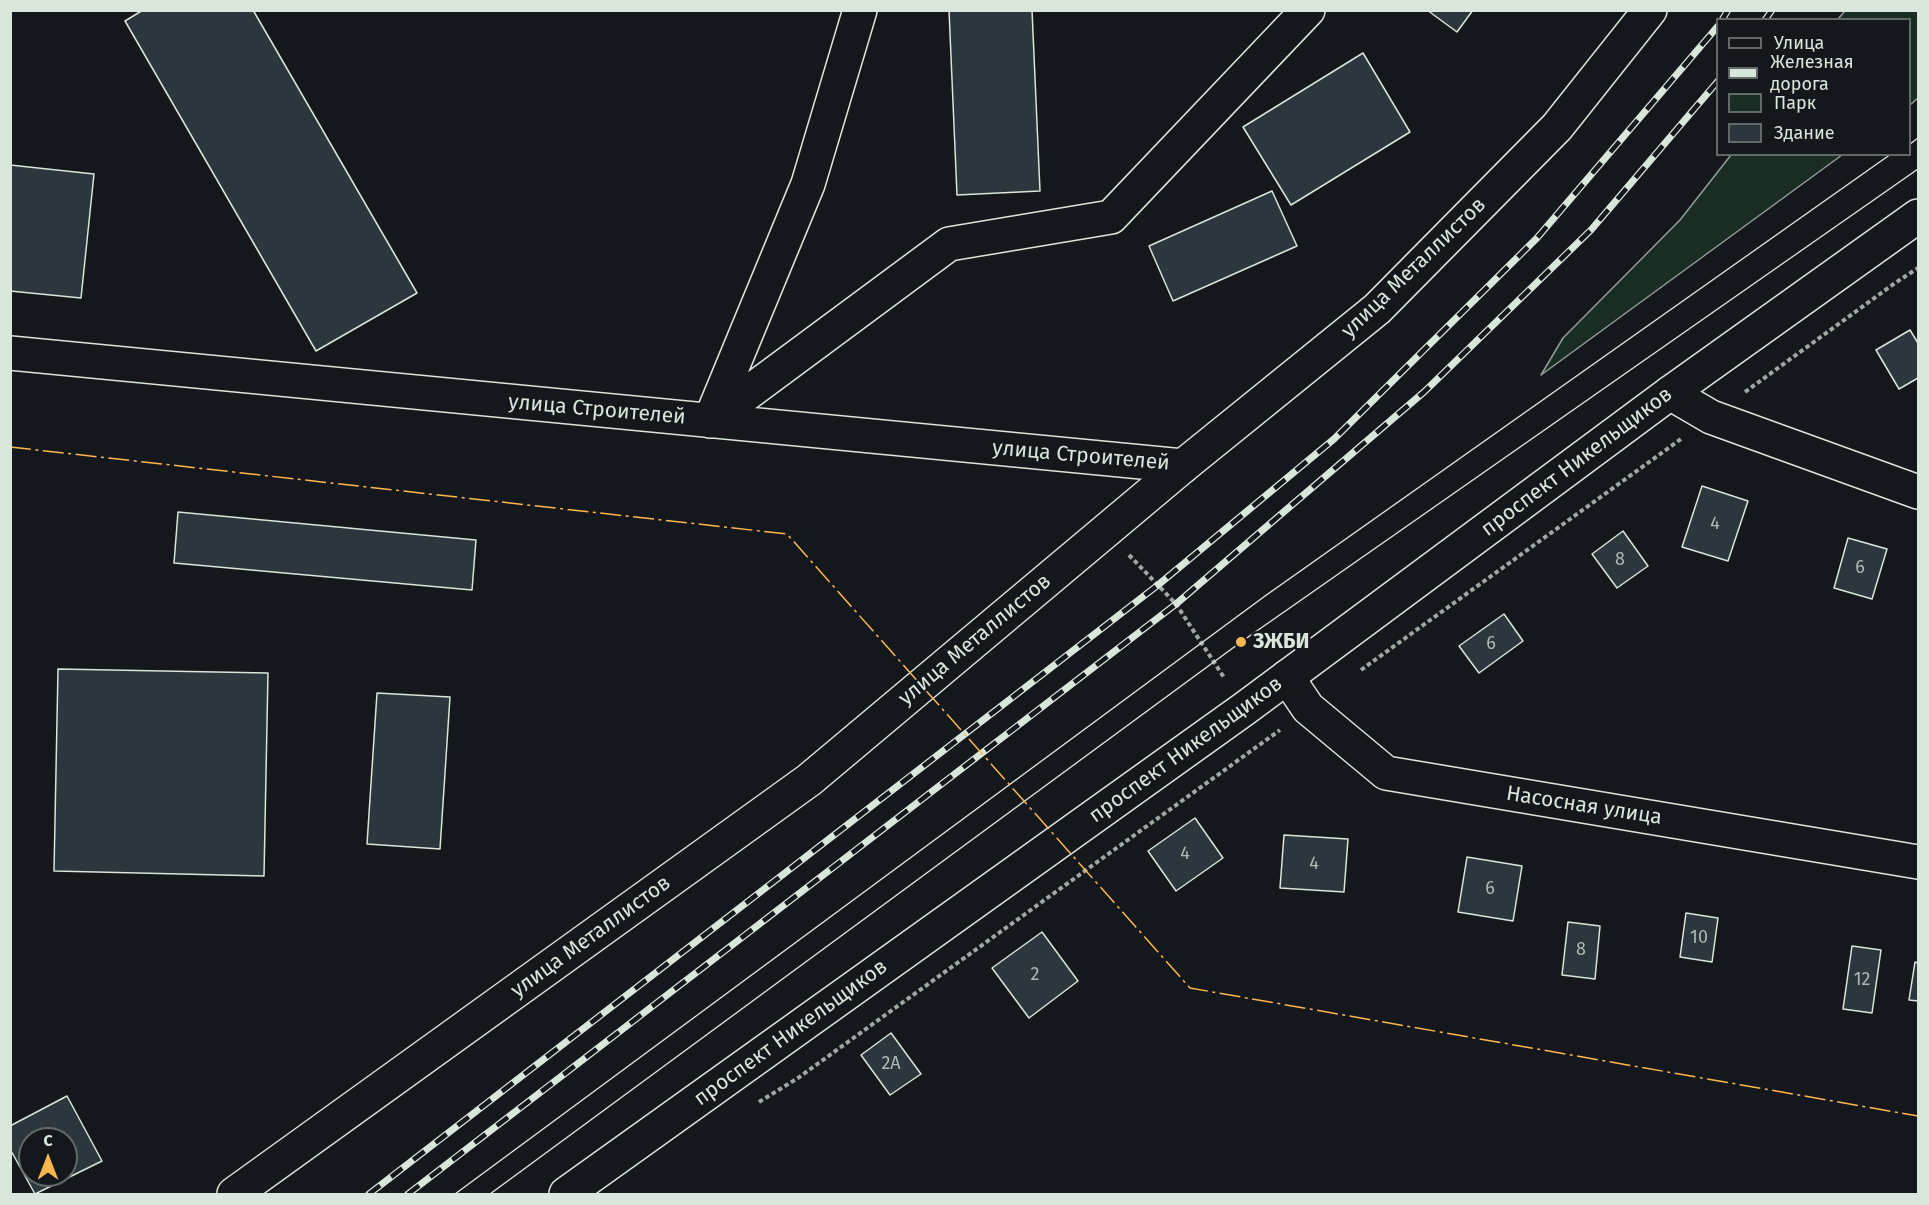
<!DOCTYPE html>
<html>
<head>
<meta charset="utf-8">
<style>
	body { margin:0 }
	#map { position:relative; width:1929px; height:1205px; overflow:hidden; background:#14181c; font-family:"Fira Sans",sans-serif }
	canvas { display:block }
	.frame { position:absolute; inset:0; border:12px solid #d8e6dc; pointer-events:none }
	.legend { position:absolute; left:1716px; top:18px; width:195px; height:138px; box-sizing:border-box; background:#14181c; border:2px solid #626a69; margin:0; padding:8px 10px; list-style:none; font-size:18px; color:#d8e6dc }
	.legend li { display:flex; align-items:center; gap:12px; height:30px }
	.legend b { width:30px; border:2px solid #626a69 }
	.north { position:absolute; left:18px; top:1127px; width:60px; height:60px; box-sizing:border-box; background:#14181c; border:2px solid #626a69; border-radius:50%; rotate:0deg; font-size:16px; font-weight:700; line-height:24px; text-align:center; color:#d8e6dc }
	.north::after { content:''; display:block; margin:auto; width:21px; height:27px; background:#ffb74d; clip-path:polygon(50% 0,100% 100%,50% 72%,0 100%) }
</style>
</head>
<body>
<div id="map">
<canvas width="1929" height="1205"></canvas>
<div class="frame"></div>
<ul class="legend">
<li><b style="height:8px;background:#14181c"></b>Улица</li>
<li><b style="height:8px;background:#d8e6dc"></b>Железная дорога</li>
<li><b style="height:16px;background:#1a2d24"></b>Парк</li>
<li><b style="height:16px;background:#2c363c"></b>Здание</li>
</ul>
<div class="north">С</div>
</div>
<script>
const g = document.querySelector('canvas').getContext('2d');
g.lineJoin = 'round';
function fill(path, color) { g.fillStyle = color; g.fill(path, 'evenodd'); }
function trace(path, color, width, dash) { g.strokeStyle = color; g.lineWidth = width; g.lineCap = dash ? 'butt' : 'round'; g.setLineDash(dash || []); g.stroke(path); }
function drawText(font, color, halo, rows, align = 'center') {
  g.font = font + ' "Fira Sans",sans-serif'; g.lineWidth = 4.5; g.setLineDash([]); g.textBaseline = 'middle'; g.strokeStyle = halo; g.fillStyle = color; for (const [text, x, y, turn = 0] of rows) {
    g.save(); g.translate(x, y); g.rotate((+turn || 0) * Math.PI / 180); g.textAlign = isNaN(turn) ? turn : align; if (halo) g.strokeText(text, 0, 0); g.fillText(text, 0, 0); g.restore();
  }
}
const green = new Path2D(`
	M1845,11H1918V98L1910,105V20L1838,19Z
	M1731,155H1842L1541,375L1563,338L1680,220Z`);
fill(green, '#1a2d24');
trace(green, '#939e99', 1.5);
const building = new Path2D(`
	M143,10H253L417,293L316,351L125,21Z
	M949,10H1032L1040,191L957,195Z
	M1427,10H1473L1457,32Z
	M1363,53L1410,132L1291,205L1243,127Z
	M10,165L94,174L81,298L10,291Z
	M1272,191L1297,246L1173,301L1149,246Z
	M1910,330L1918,343V378L1899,389L1876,350Z
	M1702,486L1748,501L1728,561L1682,547Z
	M178,512L476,540L472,590L174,563Z
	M1623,531L1648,566L1617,588L1592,554Z
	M1848,538L1887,549L1872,599L1834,588Z
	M1504,614L1523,641L1479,673L1459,646Z
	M58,669L268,673L264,876L54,871Z
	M377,693L450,697L440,849L367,844Z
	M1195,818L1223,858L1176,891L1148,851Z
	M1284,835L1348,839L1344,892L1280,888Z
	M1467,857L1522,866L1513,921L1458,912Z
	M1686,913L1718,918L1712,962L1680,957Z
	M1568,922L1600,926L1595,979L1562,975Z
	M1042,932L1078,981L1029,1018L992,968Z
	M1852,946L1881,950L1872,1013L1843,1009Z
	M1915,962L1918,963V1001L1909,1000Z
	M891,1033L921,1074L890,1095L861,1055Z
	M67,1096L102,1161L35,1194L10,1149V1126ZM30,1139H66V1175H30Z`);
fill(building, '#2c363c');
trace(building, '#d8e6dc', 1.5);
const minor = new Path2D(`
	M10,353L1183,466
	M1670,393L1711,417L1918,492
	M710,421L949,244L1111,217L1308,10
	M710,421L808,184L860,10
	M1287,677L1308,708L1386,773L1918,862`);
const major = new Path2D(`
	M234,1194L809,780L1183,466L1377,309L1557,127L1650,10
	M566,1194L1244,709L1670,393L1918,216`);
trace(minor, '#d8e6dc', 36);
trace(major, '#d8e6dc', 36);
trace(new Path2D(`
	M1745,392L1895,283L1918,268
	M1129,555L1176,604L1225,679
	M1361,670L1681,439
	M759,1102L798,1078L1280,730`), '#9da8a2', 4, [4.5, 3]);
trace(minor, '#14181c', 33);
trace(major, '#14181c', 33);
trace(new Path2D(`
	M1910,144L1918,138
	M455,1194L1265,596L1891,154
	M490,1194L1241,642L1918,169`), '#d8e6dc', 1.5);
const rail = new Path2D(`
	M1722,20L1728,10
	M1765,20L1772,10
	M369,1194L1158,585L1334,439L1537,238L1718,26
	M408,1194L1176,604L1424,392L1591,230L1718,81`);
trace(rail, '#d8e6dc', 7);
trace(rail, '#14181c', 4.5, [14]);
trace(new Path2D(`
	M10,447L787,534L1190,988L1918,1116`), '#ffb74d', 1.5, [21, 4.5, 3, 4.5]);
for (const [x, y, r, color] of [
	[1241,642,6,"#ffb74d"]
]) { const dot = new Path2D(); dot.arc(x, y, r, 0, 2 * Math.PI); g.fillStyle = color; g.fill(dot); trace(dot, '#14181c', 2); }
drawText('18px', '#adbab4', null, [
	["4",1715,524],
	["8",1620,560],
	["6",1860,568],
	["6",1491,644],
	["4",1185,854],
	["4",1314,864],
	["6",1490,889],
	["10",1699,938],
	["8",1581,950],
	["2",1035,975],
	["12",1862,980],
	["2А",891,1064]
]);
drawText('21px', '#d8e6dc', '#14181c', [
	["улица Металлистов",1414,268,-44],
	["улица Строителей",597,410,5],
	["улица Строителей",1081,456,5],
	["проспект Никельщиков",1577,462,-37],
	["улица Металлистов",975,640,-40],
	["проспект Никельщиков",1186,750,-36],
	["Насосная улица",1584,806,9],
	["улица Металлистов",591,937,-36],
	["проспект Никельщиков",791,1033,-36]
]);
drawText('bold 21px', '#d8e6dc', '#14181c', [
	["ЗЖБИ",1253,642]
], 'left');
</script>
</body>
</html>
